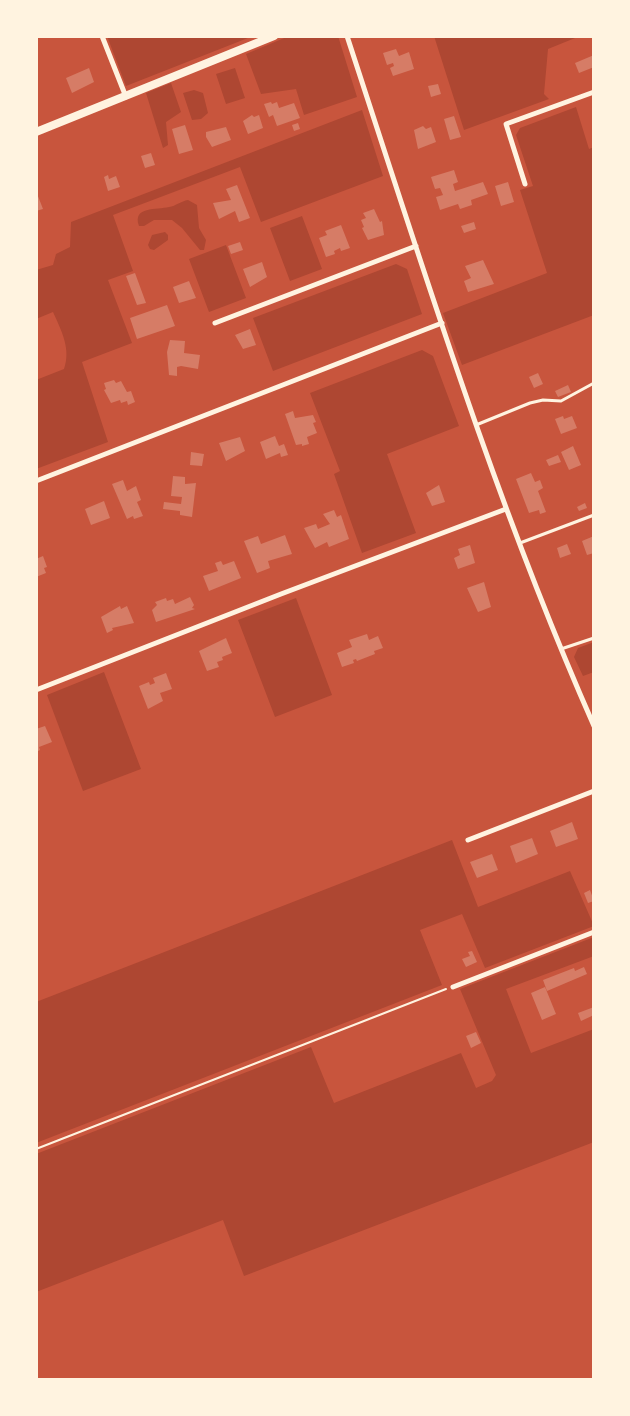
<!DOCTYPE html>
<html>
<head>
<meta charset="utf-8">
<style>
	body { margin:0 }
	#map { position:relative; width:630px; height:1416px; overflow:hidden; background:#c8553d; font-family:Mulish,sans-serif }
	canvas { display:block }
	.frame { position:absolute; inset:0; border:38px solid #fff3e0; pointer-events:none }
</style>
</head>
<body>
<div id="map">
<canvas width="630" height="1416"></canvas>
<div class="frame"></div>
</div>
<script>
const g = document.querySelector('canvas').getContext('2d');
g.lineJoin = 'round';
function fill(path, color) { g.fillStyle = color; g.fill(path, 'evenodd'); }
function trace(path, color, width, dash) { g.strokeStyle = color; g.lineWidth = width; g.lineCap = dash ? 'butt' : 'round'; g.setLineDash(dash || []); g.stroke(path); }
fill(new Path2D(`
	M107,36H253L126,86Z
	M289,36H338L357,97L304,115L296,89L261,94L246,54Z
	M434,36H580L548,49L544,94L549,99L464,130Z
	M235,68L245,98L226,104L216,74Z
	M171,83L181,112L166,122L168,145L163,148L146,93Z
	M194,90L203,93L208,113L201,119L192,120L183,93Z
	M576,107L589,149L594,147V315L462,365L443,313L547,273L520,190L533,186L516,135L520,128Z
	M362,110L383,176L261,222L240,167L113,215L133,271L108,280L132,343L82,362L108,442L36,469V380L64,369C71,349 62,332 53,312L36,319V270L53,265L56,254L70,247L71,222Z
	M188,200L197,205L199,228L206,240L204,250H200L182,228L172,220H154L144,226H139C132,206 157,210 169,207C176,206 181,201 188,200Z
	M302,216L322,269L290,281L270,228Z
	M165,232L168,235V240L154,250L150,249L148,245L152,235Z
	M226,245L246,298L209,312L189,259Z
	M396,264L407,269L422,314L273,371L253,318Z
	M422,350L433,356L459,426L387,454L416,533L362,553L334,474L340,471L310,393Z
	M296,598L332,695L275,717L238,620Z
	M594,642V672L583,676L574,657L578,648Z
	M104,672L141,769L83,791L47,695Z
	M452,840L478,907L570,871L594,926L485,968L462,914L420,930L442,985L36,1143V1002Z
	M594,937V956L506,989L531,1053L594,1029V1142L244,1276L223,1220L36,1292V1154L311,1047L334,1103L461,1053L476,1088L492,1081L496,1075L460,989Z`), '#ae4732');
fill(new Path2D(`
	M396,49L399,56L409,52L414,69L393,76L390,68L394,66L393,63L387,65L383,53Z
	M594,55V67L579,73L575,63Z
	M89,68L94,82L72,93L66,78Z
	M438,84L441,94L431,97L428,86Z
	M271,102L272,104L277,102L279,108L294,103L300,118L277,126L273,115L269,117L264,104Z
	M252,115L254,117L259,115L263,128L248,134L243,121Z
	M454,116L461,137L450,140L444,119Z
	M298,123L300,129L294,131L292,125Z
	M185,125L193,150L179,154L172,129Z
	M423,126L426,129L431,127L436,142L418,149L414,130Z
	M226,127L231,140L212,147L206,137V132Z
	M151,153L155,165L145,168L141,156Z
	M454,170L458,182L453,184L455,191L483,182L488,194L471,200L472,205L460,209L458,204L440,210L436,197L443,195L440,188L435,189L431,177Z
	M108,175L109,179L116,176L120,187L108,191L104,177Z
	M508,182L514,202L501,206L495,186Z
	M237,185L250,218L239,222L235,211L219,219L213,203L231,200L226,189Z
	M36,191L43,209L36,211Z
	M374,209L380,222L382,221L384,235L368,240L362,228L364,227L361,220L366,218L363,213Z
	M474,222L476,229L464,233L461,226Z
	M341,225L350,248L341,251L340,248L334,251L335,254L326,257L319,238L327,235L325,231Z
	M240,242L243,250L231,254L228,246Z
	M483,260L494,284L468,292L464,281L471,278L465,266Z
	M262,262L267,277L250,287L243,269Z
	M135,273L146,303L137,305L126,276Z
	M189,281L196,298L179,303L173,287Z
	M167,305L175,326L137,339L130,318Z
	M250,329L256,345L243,349L235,335Z
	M170,340L185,341L184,353L200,355L198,369L181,366L177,367V376L169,375L167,352Z
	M538,373L543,384L534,388L529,377Z
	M114,380L116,383L121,381L127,392L131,391L135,402L128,405L127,401L121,403L120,400L111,403L104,390L106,389L104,383Z
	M568,385L571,392L558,397L555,391Z
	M293,411L295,418L313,415L316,422L313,423L317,433L307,437L309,444L302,446V444L296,445L285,414Z
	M563,416L564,419L572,416L577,428L561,434L555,419Z
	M275,436L279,446L284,444L288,455L281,457L280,453L266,459L260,442Z
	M240,437L245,451L226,461L219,443Z
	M573,446L581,465L569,470L561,452Z
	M191,452L204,454L202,466L190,465Z
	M558,455L561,462L549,466L546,460Z
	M531,473L535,482L540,480L543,488L538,491L546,512L540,514L539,510L529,513L516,479Z
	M173,476L185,477V484L196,483L192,517L180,515V511L163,509L164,502L181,504L182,497L171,496Z
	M123,480L127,491L136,486L141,500L137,502L143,516L134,519L133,516L127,519L112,484Z
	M439,485L445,502L432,506L426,493Z
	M104,501L110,518L91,525L85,509Z
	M585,503L587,508L579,511L577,507Z
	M334,510L337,517L341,515L349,539L329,547L327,542L315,548L304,528L316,524L318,529L330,524L323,514Z
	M285,535L292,554L268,561L270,568L257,573L244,541L258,536L261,544Z
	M594,536V553L587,555L582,541Z
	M567,544L571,554L560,558L557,548Z
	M470,545L475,563L458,569L454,558L460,555L458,549Z
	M43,556L47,567L44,568L46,573L36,577V559Z
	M221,561L223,565L234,561L241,578L209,591L203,576L218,571L215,563Z
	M484,582L491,607L478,612L467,588Z
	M190,597L194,605L192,608L195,609L156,622L152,610L157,605L155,602L166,598L167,601L173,599L175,604Z
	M120,606L121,609L127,606L134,623L112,628L113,630L107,633L101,617Z
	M367,634L369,640L378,636L383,648L374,651L375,654L357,661L356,659L353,660L354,663L342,667L337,653L352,647L349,640Z
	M226,638L232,653L222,657L223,660L217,662L219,667L207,671L199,651Z
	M166,673L172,689L160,693L163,701L148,709L139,686L149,682L150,685L155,683L153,678Z
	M45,726L52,742L39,747L40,750L36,752V729Z
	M572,822L578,839L556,847L550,831Z
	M532,838L538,854L516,863L510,846Z
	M492,854L498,870L477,878L470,862Z
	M590,890L594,901L588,903L584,893Z
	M472,951L477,962L466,967L462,959L470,956L468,952Z
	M584,967L587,974L547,991L543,980L574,968L575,971Z
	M545,987L556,1014L542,1020L531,993Z
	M594,1007V1015L581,1021L578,1013Z
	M476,1032L481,1043L471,1048L466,1036Z`), '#d67c66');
trace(new Path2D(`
	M36,1149L446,989`), '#fff3e0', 2);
trace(new Path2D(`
	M476,425L530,403L543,400L561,401L594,383
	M520,543L594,515
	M561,649L594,638`), '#fff3e0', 3);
trace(new Path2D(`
	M102,36L126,97
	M347,36C423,268 495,502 594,726
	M525,184L506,124L594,92
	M215,323L416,246
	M36,481L442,323
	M36,690L281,594L506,509
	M468,840L594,791
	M453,987L594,932`), '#fff3e0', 5);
trace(new Path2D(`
	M36,132L274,36`), '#fff3e0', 8);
</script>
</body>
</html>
